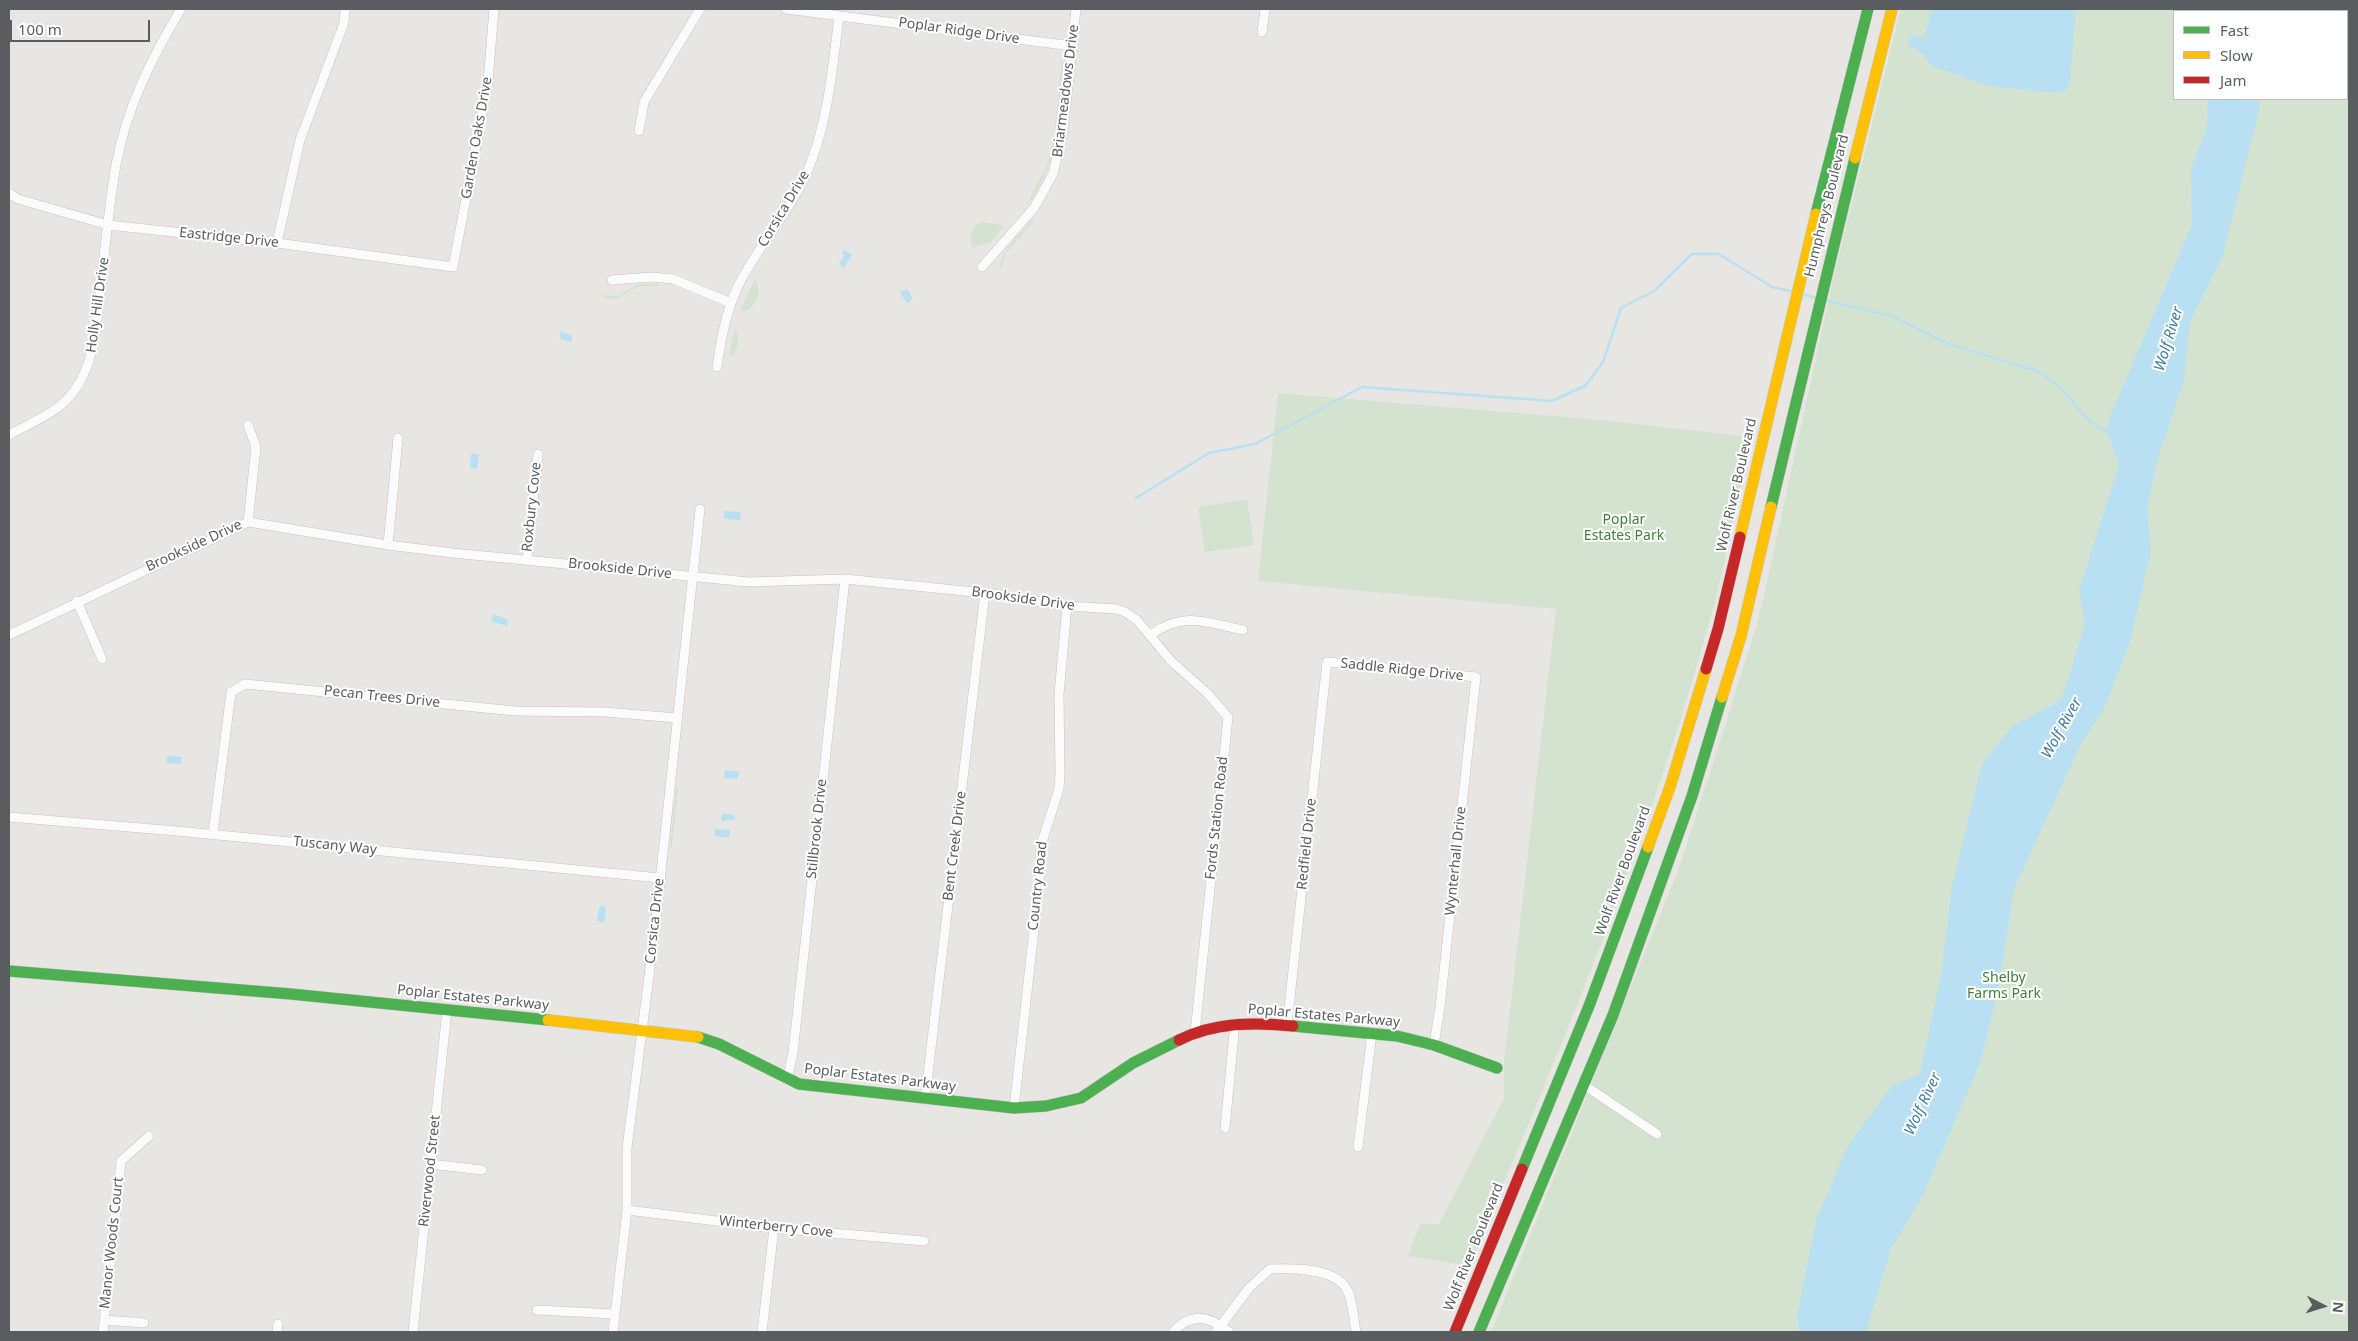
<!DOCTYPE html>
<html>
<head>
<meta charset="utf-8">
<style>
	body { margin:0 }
	#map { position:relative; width:2358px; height:1341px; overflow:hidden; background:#e8e6e3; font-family:"Noto Sans",sans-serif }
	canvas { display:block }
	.frame { position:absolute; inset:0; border:10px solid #595d60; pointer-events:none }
	.legend { position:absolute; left:2173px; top:10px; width:175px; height:90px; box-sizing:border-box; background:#fff; border:1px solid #bdbebf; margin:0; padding:6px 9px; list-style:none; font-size:15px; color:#595d60 }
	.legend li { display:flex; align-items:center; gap:10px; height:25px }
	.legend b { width:25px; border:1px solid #bdbebf }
	.north { position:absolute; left:2298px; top:1281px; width:50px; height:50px; -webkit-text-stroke:4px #fff; paint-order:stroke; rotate:95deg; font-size:14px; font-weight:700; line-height:20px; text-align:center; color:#595d60 }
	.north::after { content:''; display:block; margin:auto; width:18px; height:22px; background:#595d60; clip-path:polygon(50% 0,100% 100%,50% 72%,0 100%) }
	.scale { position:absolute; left:10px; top:20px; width:140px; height:22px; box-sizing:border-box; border:2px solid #595d60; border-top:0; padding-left:6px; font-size:15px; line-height:18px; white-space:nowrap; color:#595d60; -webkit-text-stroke:4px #fff; paint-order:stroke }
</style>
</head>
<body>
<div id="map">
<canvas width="2358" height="1341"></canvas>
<div class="frame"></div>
<ul class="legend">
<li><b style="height:6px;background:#4caf50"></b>Fast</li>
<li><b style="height:6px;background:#ffc107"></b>Slow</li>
<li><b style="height:6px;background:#c62828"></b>Jam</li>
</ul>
<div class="north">N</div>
<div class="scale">100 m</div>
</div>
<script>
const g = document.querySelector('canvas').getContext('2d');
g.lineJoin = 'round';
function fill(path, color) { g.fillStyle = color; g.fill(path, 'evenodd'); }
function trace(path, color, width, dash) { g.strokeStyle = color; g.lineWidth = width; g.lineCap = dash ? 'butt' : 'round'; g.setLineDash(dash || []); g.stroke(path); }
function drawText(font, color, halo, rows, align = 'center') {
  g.font = font + ' "Noto Sans",sans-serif'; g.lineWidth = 4; g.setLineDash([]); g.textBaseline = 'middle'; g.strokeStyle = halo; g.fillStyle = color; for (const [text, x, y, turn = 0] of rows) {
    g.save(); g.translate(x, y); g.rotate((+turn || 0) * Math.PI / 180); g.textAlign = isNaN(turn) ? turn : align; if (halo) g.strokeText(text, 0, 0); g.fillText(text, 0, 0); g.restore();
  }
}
fill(new Path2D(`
	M1901,9H2349V1332H1491L1679,868L1721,738L1759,618L1835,271ZM2174,11H2347V99H2174Z
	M1062,58L1063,69L1057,128L1055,127Z
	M1054,136L1056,137C1052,160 1044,180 1031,200L1029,199L1047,166Z
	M1033,219L1035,220L1006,253L1001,270C996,255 1024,230 1033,219Z
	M985,222L1004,226L991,242L972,248C969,236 971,223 985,222Z
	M755,279C762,292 758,304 746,311H740Z
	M638,284H659V286L637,287L616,299L602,297L604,295L618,296Z
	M735,327C739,336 739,347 733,355L729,357Z
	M1278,393L1590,419L1751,437C1740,493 1728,549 1714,605C1653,833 1560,1050 1469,1266L1408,1256L1420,1224H1439L1504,1098V1062L1556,609L1258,581Z
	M1247,499L1254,545L1205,552L1198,507Z
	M676,788H678L672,847H670Z`), '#d4e3cf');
fill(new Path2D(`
	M1932,9H2076L2070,81L2066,90L2057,93L1988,86L1933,66L1921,53L1907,45L1912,35L1924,38Z
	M2217,9H2267V11H2217Z
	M2208,99H2260L2259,110L2223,255L2190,322L2184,380L2158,458L2147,507L2151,552L2130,641L2106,705L2080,746L2014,889L1998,991L1980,1063L1923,1195L1890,1251L1866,1332H1799L1797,1317L1817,1218L1849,1144L1892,1086L1920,1074L1942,971L1951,891L1982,764L2013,726L2062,699L2085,624L2079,591L2119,464L2107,432L2109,419L2192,224L2191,168L2207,128Z
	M844,250L852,255L844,268L839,264L844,256L842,254Z
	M907,289L913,299L907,304L900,292Z
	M561,331L572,336V340L569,342L559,338Z
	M471,454H479L477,469L470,468Z
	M724,511L740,512L741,517L740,520L724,519Z
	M494,614L508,620L507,626L491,621Z
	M167,756L182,757L181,764L166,763Z
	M725,770L739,772L738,779L724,778Z
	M723,814L734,815L735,820L722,821L721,817Z
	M715,829L730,830L729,838L714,836Z
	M602,905L606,909L605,921L602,923L597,920L599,908Z`), '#b8e0f2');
trace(new Path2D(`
	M1802,294L1816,298
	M1824,300L1891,316L1949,344L2037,371L2059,386L2088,420L2109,433
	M1136,498L1209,453L1255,444L1362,387L1552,401L1585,386L1603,362L1621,308L1654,291L1692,254H1719L1772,287L1794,292`), '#b8e0f2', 2.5);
const street = new Path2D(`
	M786,9L1072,46
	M1262,32L1265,9
	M639,131L644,102L700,9
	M9,193L18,199L108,225L277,243L453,267L488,82L494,9
	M277,243L300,140L344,23L345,9
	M982,267L1034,208L1053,174L1063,132L1076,9
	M612,280L651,277L673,279L731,303
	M717,367C721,339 726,312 738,286C757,248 786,216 804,179C828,127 832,72 839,16
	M9,435C30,423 60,412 74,391C96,361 96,322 101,286C105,246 109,205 116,165C126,109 152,57 181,9
	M248,522L256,447L248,425
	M388,545L398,438
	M527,560L538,454
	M77,601L102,659
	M9,635L248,522L388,545L453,553L749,582L845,579L985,593L1067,606L1116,609L1125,612L1137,620L1171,661L1207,693L1228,717L1195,1032
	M1150,635C1184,611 1206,622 1243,630
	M9,817L177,831L660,878
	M213,834L231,692L245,684L515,711L604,712L678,718
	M1287,1025L1327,662L1476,677L1440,1007L1434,1045
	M787,1080L793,1053L845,579
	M1584,1085L1657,1134
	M925,1099L985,593
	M1014,1108L1039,885L1041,845L1059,789L1060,774L1059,694L1067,606
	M1225,1128L1235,1023
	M1358,1147L1372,1033
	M430,1164L482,1170
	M627,1210L774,1228L924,1241
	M537,1310L615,1314
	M104,1320L144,1323
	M103,1332L121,1161L149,1136
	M277,1332L278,1324
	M413,1332L447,1010
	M613,1332L627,1210V1148L654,937L700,509
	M762,1332L774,1228
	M1173,1332C1191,1312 1210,1316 1229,1332
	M1216,1332L1249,1288L1270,1269C1293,1268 1340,1267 1349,1294C1353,1306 1354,1320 1356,1332`);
const fast = new Path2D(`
	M1816,214L1868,9
	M1771,507L1855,158
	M9,971L291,994L548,1020
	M1293,1026L1397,1036L1434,1045L1497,1068
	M698,1037L719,1044L799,1084L1014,1108L1046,1106L1081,1098L1133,1063L1179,1040
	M1522,1169L1589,1006L1648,847
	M1479,1332L1613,1015L1692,796L1722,697`);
const slow = new Path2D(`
	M1855,158L1892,9
	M1740,537L1816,214
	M1722,697L1741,636L1771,507
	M1648,847L1670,787L1706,669
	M548,1020L698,1037`);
const jam = new Path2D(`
	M1706,669L1718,629L1740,537
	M1179,1040C1215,1022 1254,1022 1293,1026
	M1455,1332L1522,1169`);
trace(street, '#c4c3c4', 10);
trace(fast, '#c3c3c4', 12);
trace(slow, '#c3c3c4', 12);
trace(jam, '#c3c3c4', 12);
trace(street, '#fcfbfb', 9);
trace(fast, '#4caf50', 11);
trace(slow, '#ffc107', 11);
trace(jam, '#c62828', 11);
drawText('14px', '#595d60', '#fff', [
	["Poplar Ridge Drive",959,31,8],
	["Briarmeadows Drive",1066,91,-83],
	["Garden Oaks Drive",477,138,-80],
	["Humphreys Boulevard",1827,206,-76],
	["Corsica Drive",784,209,-59],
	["Eastridge Drive",229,238,6],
	["Holly Hill Drive",98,305,-82],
	["Wolf River Boulevard",1737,485,-77],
	["Roxbury Cove",532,507,-84],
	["Brookside Drive",194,546,-25],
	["Brookside Drive",620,569,6],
	["Brookside Drive",1023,599,8],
	["Saddle Ridge Drive",1402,670,6],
	["Pecan Trees Drive",382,697,6],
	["Fords Station Road",1217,818,-84],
	["Stillbrook Drive",817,829,-84],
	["Redfield Drive",1307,844,-84],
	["Tuscany Way",335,846,6],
	["Bent Creek Drive",955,846,-83],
	["Wynterhall Drive",1456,861,-84],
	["Wolf River Boulevard",1623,871,-70],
	["Country Road",1038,886,-84],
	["Corsica Drive",655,921,-84],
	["Poplar Estates Parkway",473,998,6],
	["Poplar Estates Parkway",1324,1016,5],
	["Poplar Estates Parkway",880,1078,7],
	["Riverwood Street",430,1171,-84],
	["Winterberry Cove",776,1227,6],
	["Manor Woods Court",112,1243,-84],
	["Wolf River Boulevard",1474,1247,-68]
]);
drawText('14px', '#3f7f3a', '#fff', [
	["Poplar",1624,520],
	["Estates Park",1624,536],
	["Shelby",2004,978],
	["Farms Park",2004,994]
]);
drawText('italic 15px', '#417b9f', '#fff', [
	["Wolf River",2169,339,-73],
	["Wolf River",2062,728,-61],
	["Wolf River",1923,1104,-65]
]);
</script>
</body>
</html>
